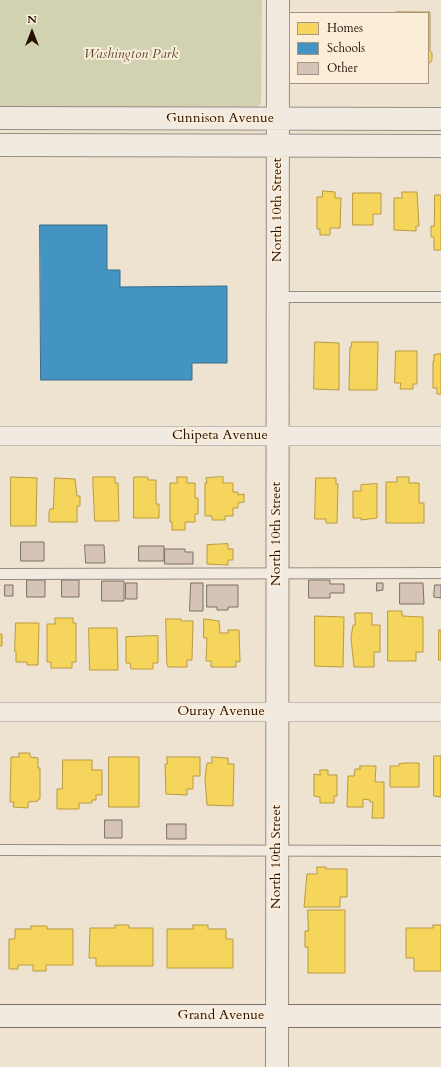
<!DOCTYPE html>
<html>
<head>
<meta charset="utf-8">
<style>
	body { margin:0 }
	#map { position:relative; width:441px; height:1067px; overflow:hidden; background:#eee2d1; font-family:Cardo,serif }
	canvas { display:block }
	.legend { position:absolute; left:289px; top:12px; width:140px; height:72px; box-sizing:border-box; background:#fcedd9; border:1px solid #a69583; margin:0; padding:5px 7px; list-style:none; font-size:12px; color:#261003 }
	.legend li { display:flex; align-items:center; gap:8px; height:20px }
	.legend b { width:20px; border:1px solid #a69583 }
	.north { position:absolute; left:12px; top:12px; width:40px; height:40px; -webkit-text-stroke:3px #fcedd9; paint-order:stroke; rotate:0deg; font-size:11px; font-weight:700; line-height:16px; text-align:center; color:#261003 }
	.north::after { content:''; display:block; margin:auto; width:14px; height:18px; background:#261003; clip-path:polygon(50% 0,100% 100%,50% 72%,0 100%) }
</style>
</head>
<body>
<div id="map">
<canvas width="441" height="1067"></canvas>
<ul class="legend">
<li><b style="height:11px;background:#f6d55c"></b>Homes</li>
<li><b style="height:11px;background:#4393c3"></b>Schools</li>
<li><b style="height:11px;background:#d6c3b8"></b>Other</li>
</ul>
<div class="north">N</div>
</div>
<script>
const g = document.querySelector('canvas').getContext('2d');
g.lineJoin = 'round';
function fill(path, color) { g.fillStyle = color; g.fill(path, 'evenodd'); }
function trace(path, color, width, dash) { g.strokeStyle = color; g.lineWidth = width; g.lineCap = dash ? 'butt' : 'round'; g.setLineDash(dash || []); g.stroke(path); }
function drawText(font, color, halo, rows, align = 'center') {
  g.font = font + ' Cardo,serif'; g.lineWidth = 4; g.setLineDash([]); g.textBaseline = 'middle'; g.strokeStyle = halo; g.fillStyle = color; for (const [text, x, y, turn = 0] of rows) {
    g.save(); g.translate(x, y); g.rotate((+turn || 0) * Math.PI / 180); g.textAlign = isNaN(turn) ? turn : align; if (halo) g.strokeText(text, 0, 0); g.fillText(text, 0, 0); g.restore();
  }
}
fill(new Path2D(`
	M0,0H262L261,103L257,108L0,109Z`), '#d1d2b2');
const homes = new Path2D(`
	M397,12H430V51L432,53V60L430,63H428V13Z
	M323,191L335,192V198H341L340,228H330V235H320V229H317V197H322Z
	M402,192H417L419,226H416V231L394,230V198H402Z
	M353,193H381V214H373V225H353Z
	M435,195H441V250H434V237H431V226H434Z
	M315,342L339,343V390L314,389Z
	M352,342H378L377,390H349L350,347H351Z
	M396,351H417V384H413V389H400L401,383H395Z
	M441,354V394H437V388H433V361H434V355Z
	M11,477L37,478L36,526H11Z
	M93,477H115V483H118L119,521H95Z
	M134,477H148V480H156V504H159V518H134Z
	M177,477H187V483H195V498H198V514H195V522H185V530H172V522H170V483H177Z
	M223,477V483H233V492H238V495L244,494V502L238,503V508H233V516H225V520H212V516H205V483H207L206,478Z
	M397,477H409V483H419V503H424V523H386V482H397Z
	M55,478L75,479L77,496H80V506H77V522H49V512L50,509H53Z
	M316,478H336V484H338L337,523H326V519H315Z
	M377,484V518L361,520V518H353V491H361V485Z
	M228,544V549H233V560H228V565L207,564V545Z
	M388,611H402V616L423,617V652H416V661H388Z
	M355,613H372V625H380V652H374V667H354L351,638L353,625H355Z
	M315,616L344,617L343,667L315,666Z
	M55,618H73V623H76V662H72V668H51V662H47V624H55Z
	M166,619H181V621H193L192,660H187V667H168L167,664Z
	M204,619L219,621L220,633H228V630H239L240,662L236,661V667H211V661H206L207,638H204Z
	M16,623H39L38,665H27V662H16V651H15Z
	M89,628H117L118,670H90Z
	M439,630H441V660H439Z
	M0,634H2V646H0Z
	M158,636V663H153V669H131L130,663H126V637Z
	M19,753H30V757L38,758V768H40V799H38V801L28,802V808L13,807L14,802H10L11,757H19Z
	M434,756H441V797L434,796Z
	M109,757H139V807H109Z
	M167,757H200V776H193V789H187V795L166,794L165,764H167Z
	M212,757L228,758V764H234L233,806L207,805L205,778L207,763H212Z
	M63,760H92V770H102V795H96V800H92V803H79V809H57V789H62Z
	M406,763H419V787H390V766H399V764Z
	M360,766H376L375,782H384V818H372L373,802H370V800L363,799V807H347L348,776H354L355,769H360Z
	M320,770H328V775H337V796H334V803H320V797L314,796V774L320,775Z
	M317,867H326V869H347V897H340V907H304L307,874H317Z
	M308,910H345V973H308V947H305V931H308Z
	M115,925H129V928H153V966H96V958H89L90,928H115Z
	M193,925H208V929H226V939H233V968H167V929H193Z
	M433,925H441V971H414V958H406V928H433Z
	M31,926H47V929H73V965H46V971H33V965H18V969H9V939H15V929H31Z`);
fill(homes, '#f6d55c');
trace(homes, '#b89a41', 1);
const schools = new Path2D(`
	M40,225H107V270H120V287L227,286V363H192V380H41Z`);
fill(schools, '#4393c3');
trace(schools, '#3a6c89', 1);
const building = new Path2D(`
	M21,542H44V561H21Z
	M85,545H104L105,563H86Z
	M139,546H164V561H139Z
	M165,549H185V552H193V564H165Z
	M27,580H45V597H27Z
	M62,580H79V597H62Z
	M309,580H330V584H344V593H330V598H309Z
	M102,581H124V601H102Z
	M126,583H137V599H126Z
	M191,583H203V611H190Z
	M377,583H383V590L377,591Z
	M400,583H423L424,604H400Z
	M5,585H13V596H5Z
	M207,585H238V607H228V610H217V607H207Z
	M435,585H441V598L434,597Z
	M105,820H122V838H105Z
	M167,824H186V839H167Z`);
fill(building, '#d6c3b8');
trace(building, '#7a7066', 1);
const service = new Path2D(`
	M278,297H441
	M0,574L441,573
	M0,850L441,851`);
const minor = new Path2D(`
	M0,436H441
	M0,712H441`);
const tertiary = new Path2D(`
	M0,118L441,119
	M0,145L441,146
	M277,1067L278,0`);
const secondary = new Path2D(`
	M0,1016H441`);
trace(service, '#968d82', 12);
trace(minor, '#968d82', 20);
trace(tertiary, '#968d82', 24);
trace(secondary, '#7a7066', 24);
trace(service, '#f1eae1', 10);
trace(minor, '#f1eae1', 19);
trace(tertiary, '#f1eae1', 22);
trace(secondary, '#f1eae1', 22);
drawText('italic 14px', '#594f37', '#fcedd9', [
	["Washington Park",131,55]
]);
drawText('14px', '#261003', '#fcedd9', [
	["Gunnison Avenue",220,119],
	["North 10th Street",278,210,-90],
	["Chipeta Avenue",220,436],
	["North 10th Street",277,534,-90],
	["Ouray Avenue",221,712],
	["North 10th Street",277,857,-90],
	["Grand Avenue",221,1016]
]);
</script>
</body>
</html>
